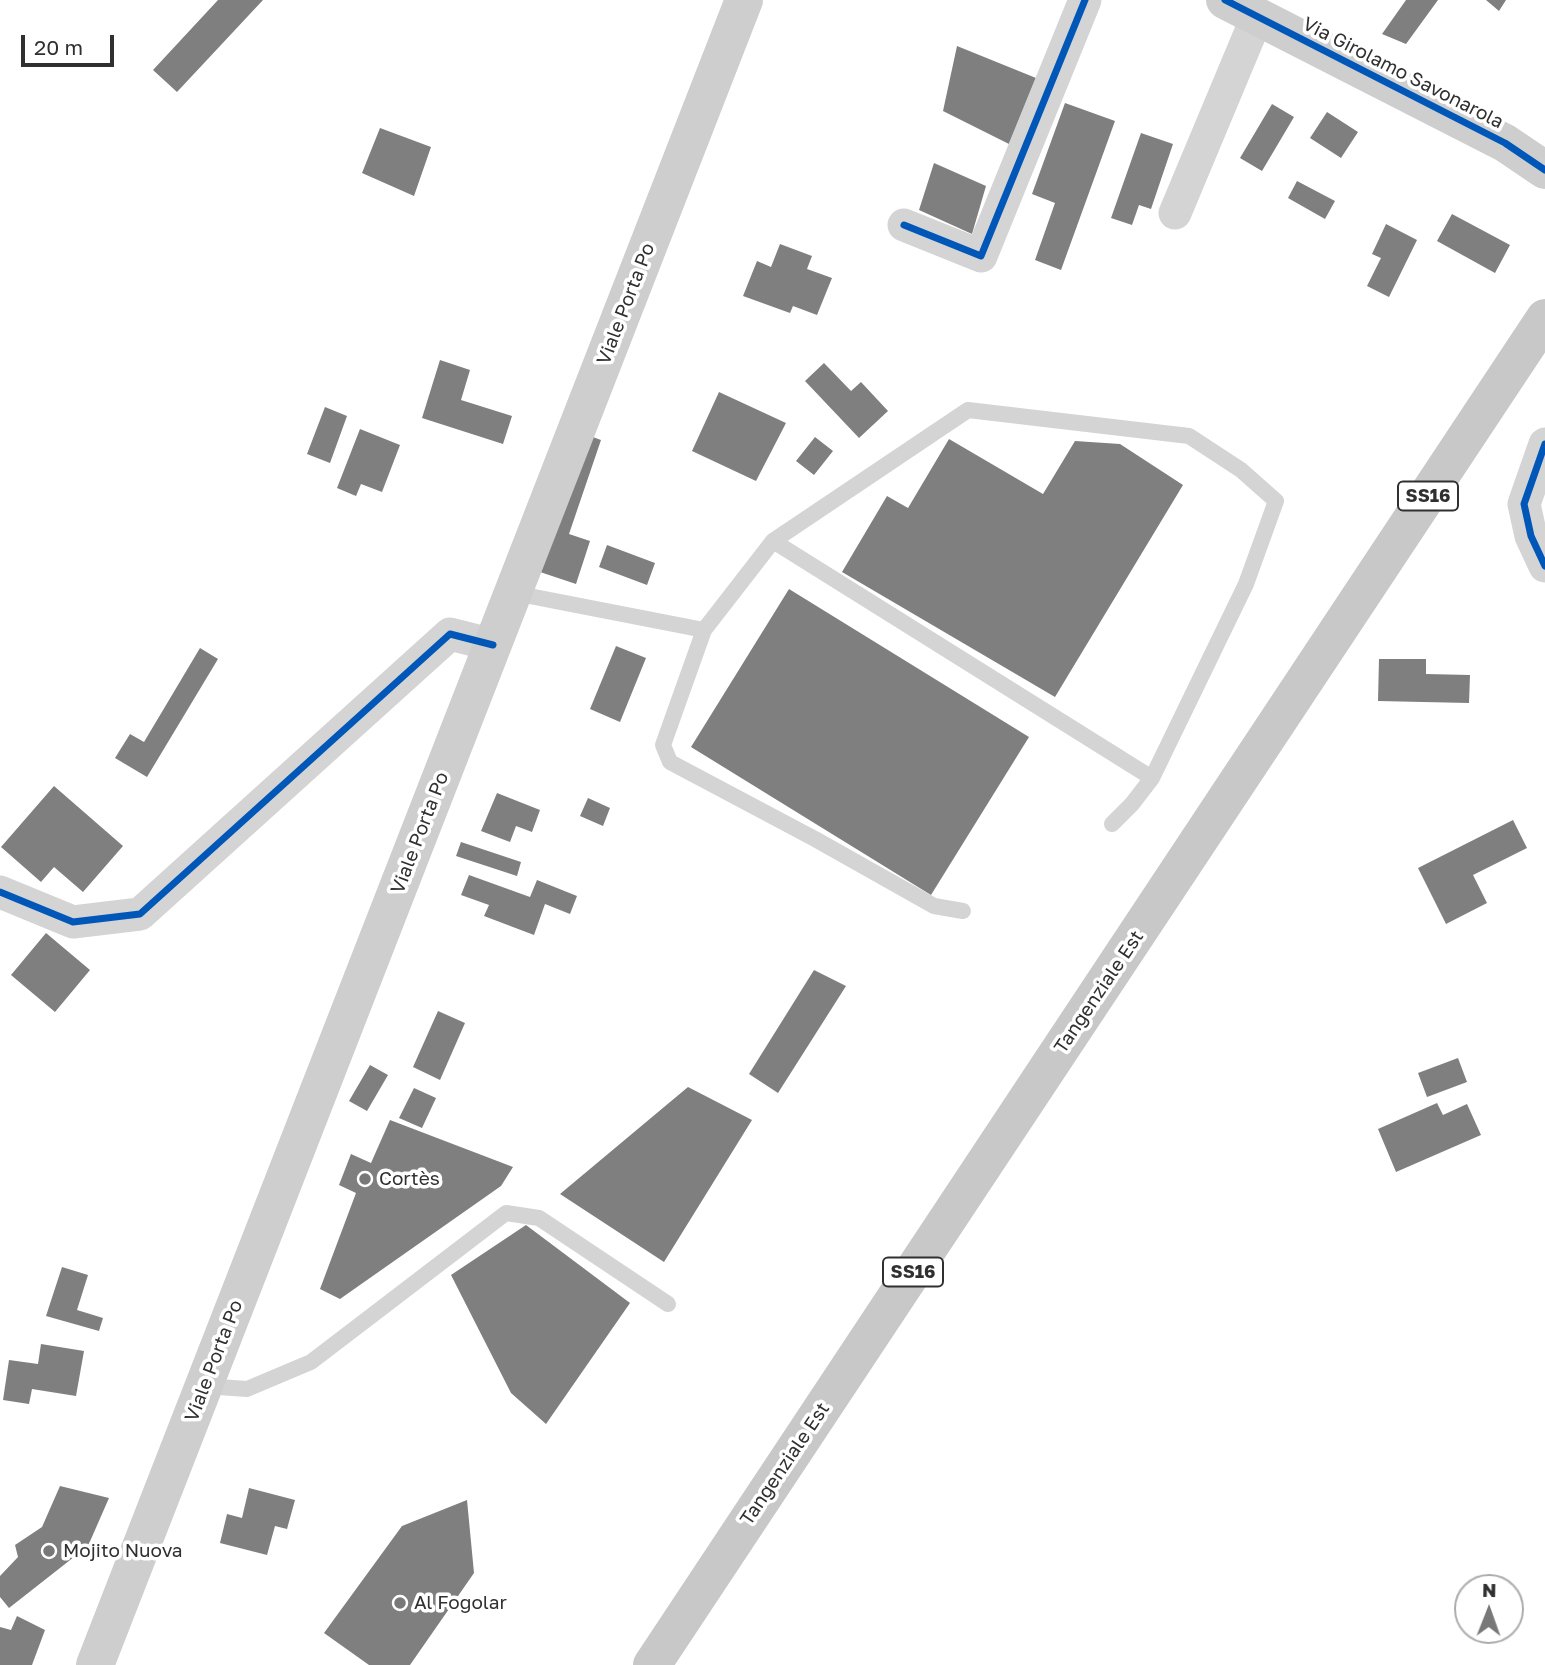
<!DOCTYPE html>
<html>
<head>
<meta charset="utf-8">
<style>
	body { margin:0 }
	#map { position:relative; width:1545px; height:1665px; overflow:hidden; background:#fff; font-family:"Golos Text",sans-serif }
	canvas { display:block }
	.north { position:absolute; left:1454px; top:1574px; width:70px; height:70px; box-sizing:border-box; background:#fff; border:2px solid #acacac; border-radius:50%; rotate:1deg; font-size:19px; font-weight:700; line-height:28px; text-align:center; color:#303030 }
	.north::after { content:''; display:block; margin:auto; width:24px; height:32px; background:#787878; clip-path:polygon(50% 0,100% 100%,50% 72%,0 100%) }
	.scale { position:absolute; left:21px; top:35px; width:93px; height:32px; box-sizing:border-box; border:4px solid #303030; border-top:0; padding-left:9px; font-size:21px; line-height:24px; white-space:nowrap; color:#303030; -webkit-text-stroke:5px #fff; paint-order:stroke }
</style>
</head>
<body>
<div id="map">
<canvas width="1545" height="1665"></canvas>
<div class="north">N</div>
<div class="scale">20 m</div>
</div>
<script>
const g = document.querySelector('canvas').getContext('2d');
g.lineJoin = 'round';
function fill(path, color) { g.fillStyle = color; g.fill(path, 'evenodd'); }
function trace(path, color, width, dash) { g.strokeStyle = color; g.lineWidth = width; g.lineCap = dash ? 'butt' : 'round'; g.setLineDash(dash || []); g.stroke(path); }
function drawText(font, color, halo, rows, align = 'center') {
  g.font = font + ' "Golos Text",sans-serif'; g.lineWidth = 7; g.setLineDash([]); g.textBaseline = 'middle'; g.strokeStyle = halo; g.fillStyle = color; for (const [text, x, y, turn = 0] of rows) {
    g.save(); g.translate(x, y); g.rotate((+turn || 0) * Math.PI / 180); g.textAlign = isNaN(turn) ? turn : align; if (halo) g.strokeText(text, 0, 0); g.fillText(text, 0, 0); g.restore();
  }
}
fill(new Path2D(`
	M218,0H263L177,92L153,70Z
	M1406,0H1438L1406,44L1382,34Z
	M1486,0H1506L1499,11Z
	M957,46L1036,78L1009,144L943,111Z
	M1065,103L1115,121L1061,270L1035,260L1055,203L1032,194Z
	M1272,104L1294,117L1262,171L1240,158Z
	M1327,112L1358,132L1341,158L1310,138Z
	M380,128L431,147L414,196L362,173Z
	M1141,133L1173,144L1151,209L1139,205L1132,225L1111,218Z
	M934,163L986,186L972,234L919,210Z
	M1297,181L1335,201L1325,219L1288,198Z
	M1452,214L1510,245L1495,273L1437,241Z
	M1386,224L1417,240L1389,297L1367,286L1381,258L1372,254Z
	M780,244L812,256L807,269L832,278L817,315L793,306L790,313L743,296L757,261L771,267Z
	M440,360L470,370L461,400L512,416L503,444L422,418Z
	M824,363L851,391L861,382L888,411L859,438L805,381Z
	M719,392L786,423L756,481L692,451Z
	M325,407L347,416L330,463L307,454Z
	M360,429L400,445L382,492L361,484L356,496L337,488Z
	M579,432L601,440L569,534L590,541L576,584L531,569Z
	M815,437L833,451L814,475L796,461Z
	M949,439L1043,494L1075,441L1120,444L1183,485L1055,697L842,572L887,496L908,508Z
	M607,545L655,563L647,585L599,567Z
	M789,589L1029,737L931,895L691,747Z
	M616,646L646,658L620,722L590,709Z
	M200,648L218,659L147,777L115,758L130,734L144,742Z
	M1379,659H1426V674L1470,675L1469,703L1378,701Z
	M54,786L123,846L83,892L54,867L41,882L1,847Z
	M497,793L540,810L532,832L516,826L510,842L481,831Z
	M588,798L610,808L603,826L580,816Z
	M1513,820L1527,848L1473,875L1487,903L1446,924L1418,868Z
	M461,842L521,862L517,876L456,856Z
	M469,875L530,897L537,880L577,896L570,914L545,904L534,935L484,916L489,905L461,895Z
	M46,933L90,970L55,1012L11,975Z
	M814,970L846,986L778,1093L749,1074Z
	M438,1011L465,1023L440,1080L413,1067Z
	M1458,1058L1467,1082L1427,1097L1418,1073Z
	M370,1065L388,1075L367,1111L349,1101Z
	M688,1087L752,1120L664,1262L560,1194Z
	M414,1088L436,1098L422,1128L399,1118Z
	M1437,1103L1443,1115L1467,1104L1481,1135L1396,1172L1378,1129Z
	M390,1120L513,1167L501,1186L340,1299L320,1289L356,1193L339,1185L351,1154L371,1163Z
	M526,1225L630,1303L546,1424L511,1393L451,1275Z
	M62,1267L88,1275L77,1310L103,1318L99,1331L46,1316Z
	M41,1344L84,1351L76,1396L32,1389L29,1404L3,1400L9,1360L38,1364Z
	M60,1486L109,1498L88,1546L9,1608L0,1597V1576L18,1557L15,1545L42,1527Z
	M249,1488L295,1500L287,1529L275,1526L267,1555L220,1543L227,1514L242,1518Z
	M467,1500L474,1573L410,1665H369L324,1633L402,1526Z
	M17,1616L45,1630L32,1665H0V1627L11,1630Z`), '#7f7f7f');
trace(new Path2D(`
	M773,541L1152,778
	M514,593L704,630
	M963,911L934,906L815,839L670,762L663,745L704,630L773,541L968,410L1189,436L1241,470L1276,501L1246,584L1152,778L1132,804L1112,824
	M204,1386L247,1389L311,1362L506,1213L539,1218L668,1304`), '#d4d4d4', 16);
trace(new Path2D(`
	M1175,213L1257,17
	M904,225L981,256L1085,0
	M1545,444L1524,504L1531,536L1545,566
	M0,892L73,922L140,914L450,634L493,645`), '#d4d4d4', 33);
trace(new Path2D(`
	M1225,0L1505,143L1545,170
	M95,1665L744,0`), '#cecece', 38);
trace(new Path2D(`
	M652,1665L1545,318`), '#c8c8c8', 38);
trace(new Path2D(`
	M1225,0L1505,143L1545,170
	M904,225L981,256L1085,0
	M1545,444L1524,504L1531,536L1545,566
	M0,892L73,922L140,914L450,634L493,645`), '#0057b8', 7);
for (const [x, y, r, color] of [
	[365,1179,7,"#787878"],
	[49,1551,7,"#787878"],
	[400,1603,7,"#787878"]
]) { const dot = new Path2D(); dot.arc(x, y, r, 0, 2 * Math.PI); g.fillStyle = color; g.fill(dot); trace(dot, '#fff', 2.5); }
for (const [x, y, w] of [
	[1428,496,60],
	[913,1272,60]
]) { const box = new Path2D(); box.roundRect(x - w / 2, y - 14.5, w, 29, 5); g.fillStyle = '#fff'; g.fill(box); trace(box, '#303030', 2); }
drawText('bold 18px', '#303030', null, [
	["SS16",1428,496],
	["SS16",913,1272]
]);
drawText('19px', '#303030', '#fff', [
	["Via Girolamo Savonarola",1403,73,27],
	["Viale Porta Po",626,304,-69],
	["Viale Porta Po",420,833,-69],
	["Tangenziale Est",1099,992,-56],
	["Viale Porta Po",214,1361,-69],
	["Tangenziale Est",785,1464,-56]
]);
drawText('19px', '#303030', '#fff', [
	["Cortès",379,1179],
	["Mojito Nuova",63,1551],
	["Al Fogolar",414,1603]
], 'left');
</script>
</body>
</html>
